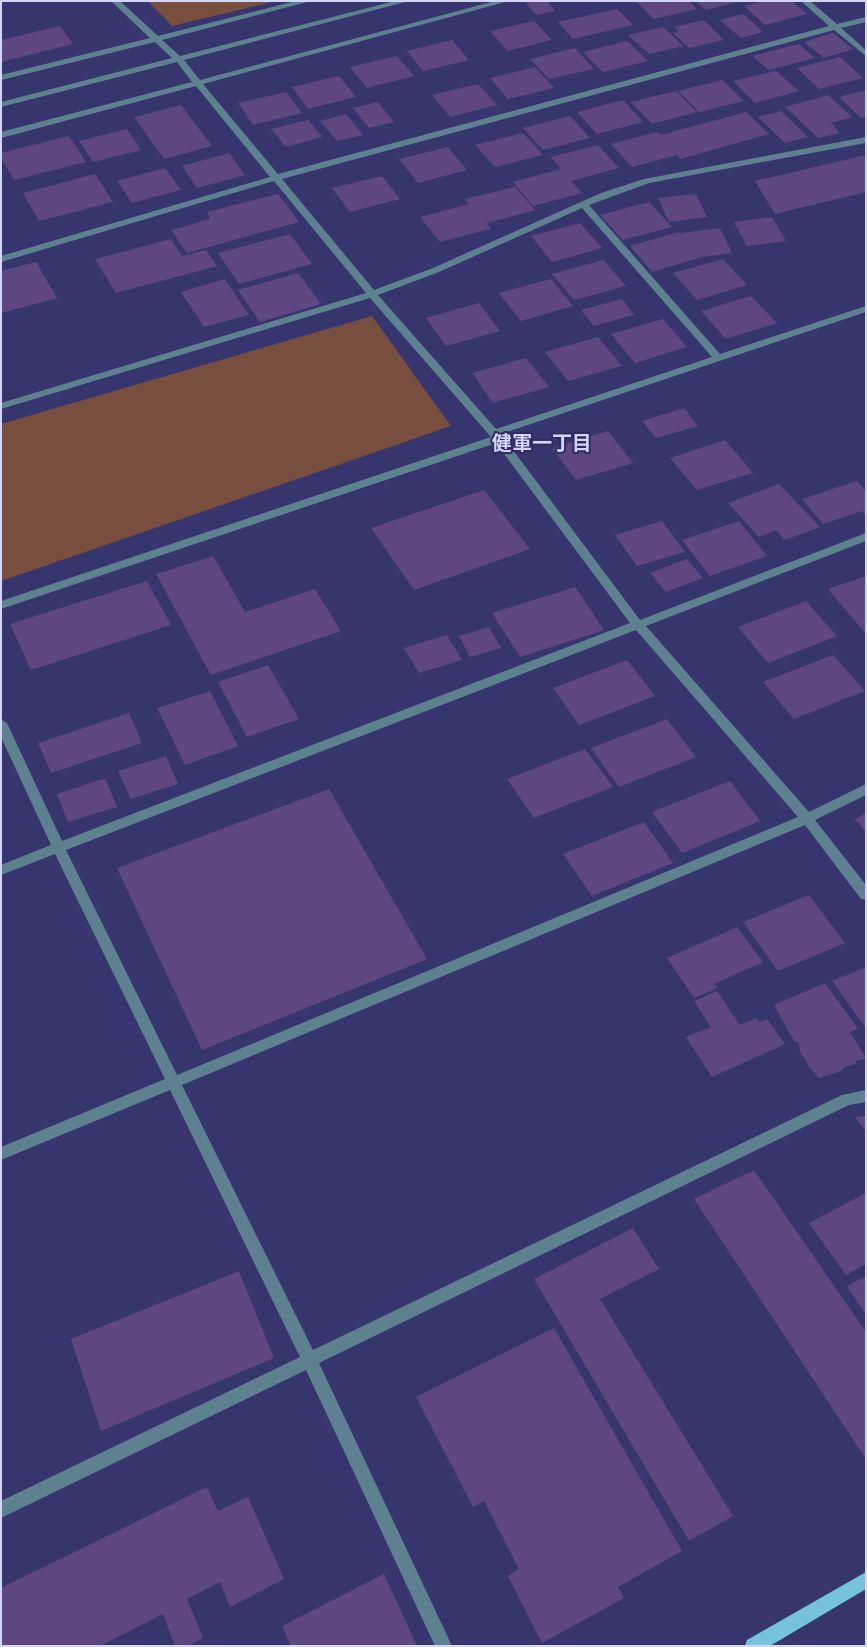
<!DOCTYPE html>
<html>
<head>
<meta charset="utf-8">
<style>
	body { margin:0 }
	#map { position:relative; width:867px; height:1647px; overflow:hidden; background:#37356e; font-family:"Sofia Sans Condensed",sans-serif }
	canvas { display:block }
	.frame { position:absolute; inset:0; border:2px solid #d3d6f9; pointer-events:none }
</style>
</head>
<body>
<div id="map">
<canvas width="867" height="1647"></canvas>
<div class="frame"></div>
</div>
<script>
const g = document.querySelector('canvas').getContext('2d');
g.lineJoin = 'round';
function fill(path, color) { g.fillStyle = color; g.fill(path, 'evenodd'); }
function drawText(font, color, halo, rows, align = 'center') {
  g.font = font + ' "Sofia Sans Condensed","Noto Sans JP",sans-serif'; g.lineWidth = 4; g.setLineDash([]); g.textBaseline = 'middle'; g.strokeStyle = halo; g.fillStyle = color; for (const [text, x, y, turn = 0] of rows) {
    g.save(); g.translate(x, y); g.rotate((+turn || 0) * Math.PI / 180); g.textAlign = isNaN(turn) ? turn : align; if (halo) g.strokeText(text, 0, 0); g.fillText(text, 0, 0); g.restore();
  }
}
fill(new Path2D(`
	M148,1H276L172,26Z
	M372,316L451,426L1,581V424Z`), '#784f3f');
fill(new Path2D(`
	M533,1H547L555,11L536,15L526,3Z
	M636,1H689L697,9L654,19Z
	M695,1H736L737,2L706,10Z
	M763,1H792L807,14L765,25L744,6Z
	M617,9L633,25L573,39L558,22Z
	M743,14L763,32L741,38L720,20Z
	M704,20L724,40L689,48L673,33L679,31L674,27Z
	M534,21L552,40L508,51L490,31Z
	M60,26L73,44L1,62V40Z
	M663,27L683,46L649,54L628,35Z
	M833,33L853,49L824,58L804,42Z
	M452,40L469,60L423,71L407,51Z
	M627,41L648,61L603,72L583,52Z
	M799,44L815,58L769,70L752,56Z
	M575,48L594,69L549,79L530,59Z
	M397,56L414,76L367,88L350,67Z
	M840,57L863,78L819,89L797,68Z
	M535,67L554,88L508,99L490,78Z
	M776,71L799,91L755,103L733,81Z
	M339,76L356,97L308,109L292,87Z
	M722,80L744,101L699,112L678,91Z
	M478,84L497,105L450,117L432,95Z
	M866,90V117L861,118L839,97Z
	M676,91L697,112L652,124L631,102Z
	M286,92L302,113L253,125L238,103Z
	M828,95L852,117L831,123L840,133L818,138L785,107Z
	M623,100L643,122L597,134L577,112Z
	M378,102L394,122L369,128L353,108Z
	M181,105L212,146L164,159L134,117Z
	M781,111L808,137L785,143L758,117Z
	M746,112L769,134L680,159L677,155L632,167L611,144L657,132L661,135Z
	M346,114L363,135L337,141L320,121Z
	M570,116L590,138L543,150L523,128Z
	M308,120L322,137L286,147L271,129Z
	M127,129L141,150L93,162L79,141Z
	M523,133L543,155L495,167L475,145Z
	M69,136L86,162L14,180L1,158V153Z
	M598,145L619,168L571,181L582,193L533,206L513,182L561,169L551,157Z
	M448,147L467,170L418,183L399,159Z
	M229,153L245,175L197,188L182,166Z
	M866,155V192L775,214L755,181Z
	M165,168L181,190L132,203L117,181Z
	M95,174L113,202L39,221L23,193Z
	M382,176L400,199L350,212L332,188Z
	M515,187L535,210L487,223L491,229L440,242L420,217L469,204L465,199Z
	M278,194L299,222L187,253L171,230L210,219L207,212Z
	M696,194L707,217L669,222L658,198Z
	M649,202L672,227L623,240L600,215Z
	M772,217L786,241L747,246L734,222Z
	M580,223L602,248L552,262L531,236Z
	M720,228L732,253L702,257L652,272L630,246L679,232L683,237L681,233Z
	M290,234L312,264L239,284L218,253Z
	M171,239L182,256L206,250L217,266L116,293L95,259Z
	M723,259L747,285L697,300L673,273Z
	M603,260L626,286L574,300L552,274Z
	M36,262L57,298L1,313V271Z
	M298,273L321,304L260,322L238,290Z
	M225,279L249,315L204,327L181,292Z
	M551,279L573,306L521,321L499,293Z
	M751,296L777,323L726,339L701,311Z
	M622,299L634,315L594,326L581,310Z
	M479,303L500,331L446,346L426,318Z
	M663,319L687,347L635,363L611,334Z
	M598,337L622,366L568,381L545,352Z
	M526,358L549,387L493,403L472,373Z
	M684,408L698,426L656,438L642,421Z
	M608,431L633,463L576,480L552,448Z
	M725,440L753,473L697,490L670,458Z
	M857,481L866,491V515L862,511L823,524L802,499Z
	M779,484L820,527L785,540L776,530L759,537L728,503Z
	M484,490L530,549L414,590L371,528Z
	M662,521L685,552L637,566L615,535Z
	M739,521L767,556L710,576L682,540Z
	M213,556L245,612L315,589L341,631L211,675L156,574Z
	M687,559L703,578L666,592L650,573Z
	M866,576V634L828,589Z
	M147,581L171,625L31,670L10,624Z
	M575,587L604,630L520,657L492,613Z
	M806,601L837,636L768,663L738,627Z
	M489,627L501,648L470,657L459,636Z
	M447,635L462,660L419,673L404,648Z
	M833,655L865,691L794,719L763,682Z
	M627,660L655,696L579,725L553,688Z
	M268,665L299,719L247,737L218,682Z
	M210,691L238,746L185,765L157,708Z
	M129,713L142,743L51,773L38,743Z
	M667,719L696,757L619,787L591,748Z
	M585,749L613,787L534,818L507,779Z
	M166,756L178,784L131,799L118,771Z
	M105,778L117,807L68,822L57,794Z
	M730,781L760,821L682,853L652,812Z
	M329,789L427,959L202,1050L117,868Z
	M866,813V832L855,819Z
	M644,822L673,863L592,896L563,854Z
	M809,895L845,943L778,971L743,922Z
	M737,927L763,962L714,984L718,988L694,998L667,958Z
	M866,967V1028L832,981Z
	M825,983L858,1029L850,1032L866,1058L856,1061V1064L844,1067L841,1071L819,1078L810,1068L800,1052L799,1043L794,1041L774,1005Z
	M717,991L740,1025L756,1018L760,1022L767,1019L785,1044L712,1077L686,1037L711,1027L694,1001Z
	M866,1116V1131L855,1117Z
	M754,1170L866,1332V1459L694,1199Z
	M866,1193V1264L846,1275L809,1223Z
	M633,1228L659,1269L600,1299L733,1516L689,1541L534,1279Z
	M239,1271L274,1358L101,1431L71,1339Z
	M866,1276V1315L847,1286Z
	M554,1328L682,1551L618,1587L624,1598L542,1643L508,1576L519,1569L484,1501L473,1507L416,1397Z
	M207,1487L218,1511L248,1497L284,1579L230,1607L220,1582L187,1599L203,1638L188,1646H175L163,1614L100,1646H1V1588Z
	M384,1574L417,1646H291L282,1626Z`), '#5e4781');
fill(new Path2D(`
	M111,1H120L158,36L296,1H311L162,40L180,56L395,1H409L184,60L200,80L495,1H509L203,84L278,174L829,26L801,1H810L837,24L866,17V22L841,28L866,50V56L834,30L282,179L374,290L433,268L601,193L644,179L866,137V143L649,183L589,205L720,354L866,306V312L501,434L640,620L866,533V541L646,626L809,812L866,784V795L815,820L866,885V900L861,899L805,825L182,1085L313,1350L842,1095L866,1090V1102L849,1105L319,1363L452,1646H435L306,1370L1,1518V1501L300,1357L170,1090L1,1160V1147L165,1079L55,854L1,875V865L51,845L1,737V719L7,723L62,841L630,623L496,443L1,609V601L491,437L370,298L1,409V403L366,293L274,181L1,262V256L270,177L196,86L1,138V132L192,82L177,62L1,107V102L172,58L155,42L1,80V75L150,38ZM582,208L712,357L496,429L378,295L439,272ZM636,630L798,817L177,1075L66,850Z`), '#5d818e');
fill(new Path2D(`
	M866,1572V1589L770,1646H745L747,1640Z`), '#75c3dd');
drawText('bold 20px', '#d3d6f9', '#2d2b62', [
	["健軍一丁目",542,445]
]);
</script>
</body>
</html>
